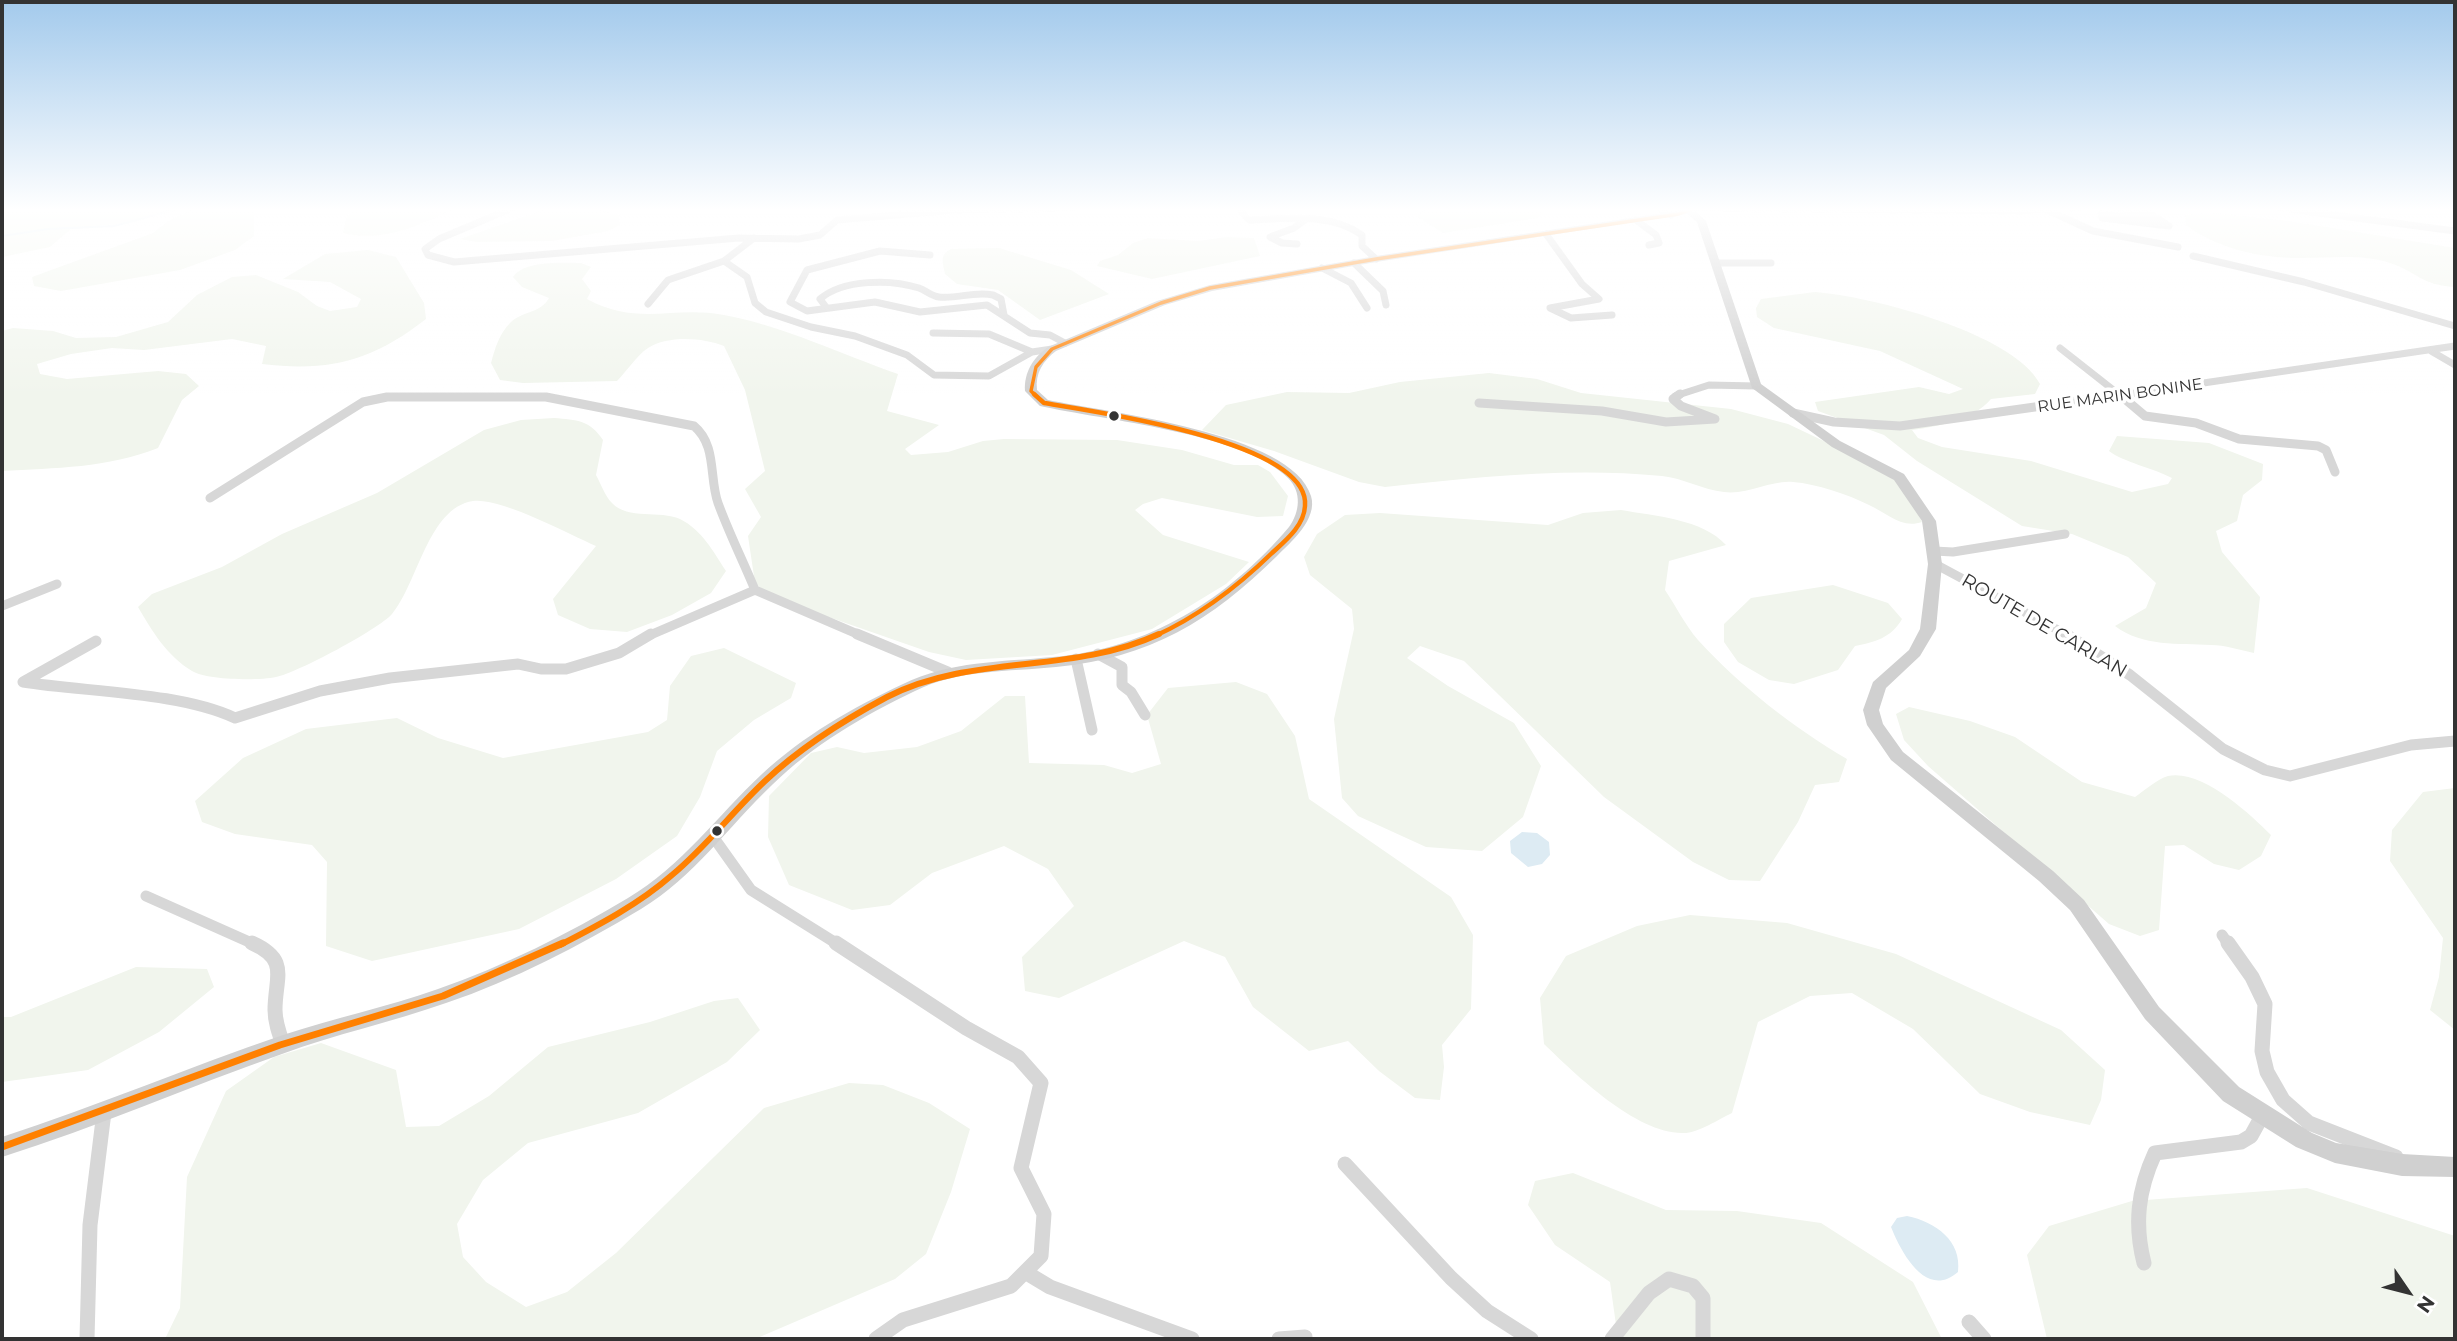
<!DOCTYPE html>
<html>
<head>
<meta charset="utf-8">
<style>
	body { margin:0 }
	#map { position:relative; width:2457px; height:1341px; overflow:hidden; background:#fff; font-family:Montserrat,sans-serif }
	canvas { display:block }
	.frame { position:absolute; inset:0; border:4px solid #333; pointer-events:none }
	.north { position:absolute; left:2373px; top:1257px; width:70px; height:70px; -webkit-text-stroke:5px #fff; paint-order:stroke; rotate:125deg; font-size:19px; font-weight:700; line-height:28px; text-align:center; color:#333 }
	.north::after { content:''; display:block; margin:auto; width:24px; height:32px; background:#333; clip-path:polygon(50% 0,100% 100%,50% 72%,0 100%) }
</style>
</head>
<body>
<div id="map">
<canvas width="2457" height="1341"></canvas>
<div class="frame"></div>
<div class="north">N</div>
</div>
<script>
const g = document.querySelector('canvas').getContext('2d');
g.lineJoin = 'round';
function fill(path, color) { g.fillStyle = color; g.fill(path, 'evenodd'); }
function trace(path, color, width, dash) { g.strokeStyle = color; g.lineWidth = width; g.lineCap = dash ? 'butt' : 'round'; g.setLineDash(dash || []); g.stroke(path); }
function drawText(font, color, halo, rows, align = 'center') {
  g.font = font + ' Montserrat,sans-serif'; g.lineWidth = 7; g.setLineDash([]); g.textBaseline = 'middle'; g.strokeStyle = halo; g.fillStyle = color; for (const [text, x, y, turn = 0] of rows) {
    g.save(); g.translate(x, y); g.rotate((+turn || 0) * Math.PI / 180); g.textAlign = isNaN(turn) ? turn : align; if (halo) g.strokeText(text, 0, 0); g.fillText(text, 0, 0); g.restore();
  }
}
fill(new Path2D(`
	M2,208H174L134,222L71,229L50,247L2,257Z
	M196,208L254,210V236L235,250L180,270L61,291L34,286L32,277L153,233L168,221Z
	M360,208H456C421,225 382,243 343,233L347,216Z
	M549,208H591L619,215L620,225L608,231L552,241L477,242L460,239Z
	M1428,208H1548L1538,218L1443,233L1416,216Z
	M2214,213L2289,221L2455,248V287C2420,285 2418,272 2390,263C2363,254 2331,258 2304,258C2264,259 2217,249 2186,225L2185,215Z
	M1226,237L1254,238L1260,256L1152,279L1097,266L1100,261L1118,255L1133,243L1148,238L1198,241Z
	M999,248L1071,270L1109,294L1040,320L998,290L957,284L945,274C943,262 939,255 951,249Z
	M368,250L396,257L424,303L426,319C372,361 330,372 262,364L266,346L232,339L144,350L112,348L71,354L37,364L40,374L67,379L158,371L186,374L199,386L182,400L158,448C108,468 55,468 2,471V331L13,328L53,331L76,338L116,337L168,322L197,295L232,277L256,275L298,292L317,306L330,311L357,307L361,299L330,282L283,279L325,254Z
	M581,263L591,267L582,279L591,291L587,299C639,327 673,305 724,315C783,326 841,354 898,374L887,411L939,425L905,449L911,455L948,452L983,441L1004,439L1117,440L1182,450L1234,465H1258L1270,472L1288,496L1283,516L1257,517L1162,498L1143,504L1135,510L1163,535L1249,562L1226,584L1152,629L1052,655L966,660L929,652L771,597L755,583L748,536L761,517L745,489L765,471L745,390L724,346C703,338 669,335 648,348C637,355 627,371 617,381L523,383L500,380L491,363C495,348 499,334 511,322C523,311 541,313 549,298L522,287L513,277C525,260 562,263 581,263Z
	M1815,292C1870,296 2014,333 2040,384L2035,394L1991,399C1972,421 1939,426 1912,430L1918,438L1942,447L2031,461L2132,492L2168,484L2172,478C2153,468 2123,462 2109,451L2117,436L2209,443L2263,464L2262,480L2243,495L2237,521L2216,531L2222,552L2260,597L2254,653C2240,650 2225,645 2211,645C2178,643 2143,647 2115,626L2146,608L2156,583L2128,557L2072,534L2022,526L1917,461L1884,435L1818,411L1815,402L1919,387L1949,394L1963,389L1880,351L1774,328L1757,317L1756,308L1761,299Z
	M1489,373L1537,379L1581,393L1731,409L1788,424L1887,471L1911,498L1922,522C1901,529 1887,513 1869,505C1847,494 1817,484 1793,482C1771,480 1748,495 1724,492C1703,490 1683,478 1662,476C1569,467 1478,477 1385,487L1359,482L1274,451L1202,430L1226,405L1287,392L1349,393L1400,382Z
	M554,418C577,420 590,420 603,440L596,475C601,484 605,496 612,503C628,520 660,510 680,519C702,530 713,551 726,571L711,593L672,615L627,632L590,629L558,615L553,599L596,546C569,534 500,497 473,501C428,508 418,583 392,614C379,629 297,673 276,677C258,681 207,680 192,671C167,656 152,631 138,607L152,594L222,567L282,534L377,493L484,430L521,420Z
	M1621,510C1654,516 1703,519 1726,545L1669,561L1665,590C1676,606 1685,625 1698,640C1741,687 1793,727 1847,759L1839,782L1815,785L1798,822L1760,881L1729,880L1693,862L1604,797L1464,661L1420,646L1407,658L1448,686L1514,723L1541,766L1523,817L1482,851L1426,847L1358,816L1342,798L1334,719L1354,629L1352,609L1310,575L1304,557L1317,534L1345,515L1380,513L1548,525L1583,513Z
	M1833,585L1888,603L1902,619C1891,638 1875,642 1855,646L1838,670L1794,684L1769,680L1738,662L1724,642V624L1751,598Z
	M724,648L796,683L791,698L754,720L717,751L700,797L677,836L616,879L519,929L372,961L326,946L327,862L312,845L235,834L202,822L195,801L243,758L306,729L397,718L438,738L503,758L648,732L667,720L670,686L691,656Z
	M1236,682L1267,694L1295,736L1309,799L1451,897L1473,935L1471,1009L1442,1045L1444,1067L1440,1100L1415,1098L1379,1071L1348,1041L1309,1051L1253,1007L1225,957L1184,941L1059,998L1025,991L1022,957L1074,906L1048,869L1004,846L932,873L890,905L852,910L789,885L768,837L769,796L811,753L837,747L864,753L917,747L961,731L1005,696H1025L1029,763L1104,765L1132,773L1161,764L1147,715L1168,688Z
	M1909,707L1970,721L2015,737L2082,782L2135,797C2144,791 2157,779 2168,776C2202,769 2249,813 2271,835L2261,856L2239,870L2214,864L2184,845L2165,846L2159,930L2140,936L2109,924L1928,766L1904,740L1896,714Z
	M2455,788V1030L2430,1010L2439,977L2443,938L2390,861L2392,830L2423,792Z
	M1690,915L1787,923L1896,954L2061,1030L2105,1070L2101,1100L2090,1125L2030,1112L1980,1094L1913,1029L1852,993L1810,996L1758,1022L1732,1113C1719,1119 1697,1134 1682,1133C1636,1133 1576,1075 1544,1044L1540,998L1566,956L1637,926Z
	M136,967L207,969L214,987L159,1032L88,1070L2,1082V1017H11Z
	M738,998L760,1030L727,1062L638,1113L528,1143L483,1180L457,1224L463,1257L486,1282L526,1307L567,1292L616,1253L764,1108L849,1083L883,1085L929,1103L970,1129L951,1192L926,1254L895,1279L755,1339H165L180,1308L187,1177L226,1091L274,1057L321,1043L396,1070L406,1127L439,1126L489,1096L548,1047L650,1022L714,1001Z
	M1573,1173L1666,1210L1737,1211L1821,1223L1913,1282L1942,1339H1618L1610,1282L1555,1245L1528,1205L1535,1181Z
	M2307,1188L2455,1236V1339H2047L2027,1255L2049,1226L2132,1201Z`), '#f1f5ed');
fill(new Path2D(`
	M1522,832L1537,833L1549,842L1550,855L1542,864L1528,867L1511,853L1510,841Z
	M1907,1216C1936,1222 1962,1241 1958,1272C1926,1300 1901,1252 1891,1227L1897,1218Z`), '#ddebf3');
trace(new Path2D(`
	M887,208L911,211
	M1469,208H1478
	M2,236L48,229L114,226L181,208`), '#ddebf3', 2);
trace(new Path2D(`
	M512,208L439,239L425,249L428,255L454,262L739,238L799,239L820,235L837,220L955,210
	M1238,208L1249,220C1287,219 1330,212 1362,235V246L1376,259
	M1659,208L1671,215
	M1694,208L2022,211L2054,208
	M2072,208H2078
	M2117,208L2151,214L2169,226L2102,218L2101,214L2161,221
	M2281,208L2455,231
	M2045,209L2093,231L2178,247
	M949,210L1072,208
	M1636,220L1656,235L1659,243L1649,245
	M1546,234L1582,284L1599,299L1550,308L1571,318L1612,315
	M754,238L724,261L747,277L755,303L766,312L811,327L855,336L907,355L934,375L989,376L1032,352L1052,349
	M1297,244L1282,243L1270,237L1294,228L1306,219
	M930,255L880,251L807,270L790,302L807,311L875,302L920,312L987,305L1030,333L1050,335L1065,343
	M2193,256L2304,282L2455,326
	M1354,263L1383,291L1386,305
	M1715,263H1771
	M1322,268L1351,283L1367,308
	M648,304L668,280L724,261
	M826,307L820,299C843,279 891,279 919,288C927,291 931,296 939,297C957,299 974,291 993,295L1001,299L1004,315
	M933,333L989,334L1032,352
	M2060,348L2121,396
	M2431,351L2455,365
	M1675,396L1709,385L1756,386
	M2115,396L2455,346`), '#d7d7d7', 7);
trace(new Path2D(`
	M2119,394L2145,416L2196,423L2239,439L2318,446L2326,450L2335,472
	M1479,403L1602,411L1666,422L1715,419L1681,406L1673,399L1680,394
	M1793,413L1834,422L1900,426L2127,394
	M210,498L363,402L387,397H546L694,426C717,445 709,478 718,503C729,533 743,561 755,590L862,636
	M1934,551L1953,552L2065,534
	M1935,564L2069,636
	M2,606L57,584
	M648,636L755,590`), '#d7d7d7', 9);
trace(new Path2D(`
	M857,634L948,672
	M2066,634L2130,675L2223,749L2265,770L2290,776L2411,745L2455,741
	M96,641L23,682C86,692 180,692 235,718L320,691L390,678L518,664L541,669H566L619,653L651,634
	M1098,654L1122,667V685L1131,692L1145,715
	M1076,659L1092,730
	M714,838L751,890L839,945
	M146,896L256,945
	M2222,935L2229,945`), '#d7d7d7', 11);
trace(new Path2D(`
	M252,943C290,960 275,977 275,1010C275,1022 279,1033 283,1044
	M836,943L966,1028L1018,1057L1041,1083L1021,1168L1044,1214L1041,1256L1011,1286L903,1320L876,1339
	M2228,943L2252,977L2265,1004L2262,1051L2267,1072L2283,1100L2309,1123L2396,1157
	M1345,1164L1451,1278L1487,1311L1531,1339
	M2144,1263C2134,1224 2138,1190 2155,1153L2241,1142L2251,1136L2262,1116
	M1025,1272L1050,1287L1192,1339
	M1969,1322L1984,1339
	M87,1339L90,1225L104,1112
	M1279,1339L1305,1337
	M1612,1339L1649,1293L1669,1279L1693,1286L1703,1298V1339`), '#d7d7d7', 15);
fill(new Path2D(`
	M1686,208H1699L1695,211L1706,221L1761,384L1840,441L1904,474L1936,521L1942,564L1936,629L1920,656L1886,688L1879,710L1883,724L1903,752L2053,871L2084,900L2159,1007L2239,1087L2312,1133L2336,1143L2402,1154L2455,1157V1177L2402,1176L2335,1163L2296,1147L2223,1101L2145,1019L2070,910L2039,881L1891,760L1867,725L1863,710L1873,682L1909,650L1920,629L1928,564L1922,521L1894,480L1832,447L1752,388L1697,222L1687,214L1376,262L1212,291L1165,305L1056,351C1043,361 1035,373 1037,390L1048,400C1106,412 1293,433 1311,496C1318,519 1291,542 1277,556C1211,621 1150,658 1056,667C1008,672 959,669 915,691C863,716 813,745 772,785C728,827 694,877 641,909C579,946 514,980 446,1003C392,1022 336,1034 282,1054C188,1087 97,1127 2,1157V1137C97,1106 189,1067 283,1035C334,1018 387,1007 438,989C504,966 568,934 628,898C682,866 717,816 762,774C803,736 852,708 903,684C950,661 1001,662 1053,657C1148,649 1228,599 1289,527C1300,512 1302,492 1288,478C1244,433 1102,420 1040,406L1025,391C1024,372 1033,358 1048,347L1157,301L1210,285L1376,256L1677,211Z`), '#d0d0d0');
trace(new Path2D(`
	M1036,396L1031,391L1036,367L1052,349L1161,303L1210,288L1376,259L1679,214L1694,208`), '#ff8000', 3.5);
trace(new Path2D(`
	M1034,394L1044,403C1091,411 1311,441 1305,506C1304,526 1285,541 1272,553C1237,587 1199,616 1155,636`), '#ff8000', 4.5);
trace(new Path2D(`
	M560,945C599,925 639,904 672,875C706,847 733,811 765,781C801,747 844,720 887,697C973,653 1071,675 1159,634`), '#ff8000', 6);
trace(new Path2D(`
	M2,1147L280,1045L443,996L563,943`), '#ff8000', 7);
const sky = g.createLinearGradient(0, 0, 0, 396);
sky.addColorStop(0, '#a3caec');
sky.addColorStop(0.53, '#fff');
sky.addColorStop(1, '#ffffff00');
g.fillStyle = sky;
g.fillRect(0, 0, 2457, 396);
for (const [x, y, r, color] of [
	[1114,416,6,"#333"],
	[717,831,6,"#333"]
]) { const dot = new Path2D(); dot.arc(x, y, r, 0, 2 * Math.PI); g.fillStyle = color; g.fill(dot); trace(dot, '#fff', 2.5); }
drawText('16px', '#333', '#fff', [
	["RUE MARIN BONINE",2120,396,-8]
]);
drawText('19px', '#333', '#fff', [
	["ROUTE DE CARLAN",2044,626,30]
]);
</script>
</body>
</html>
